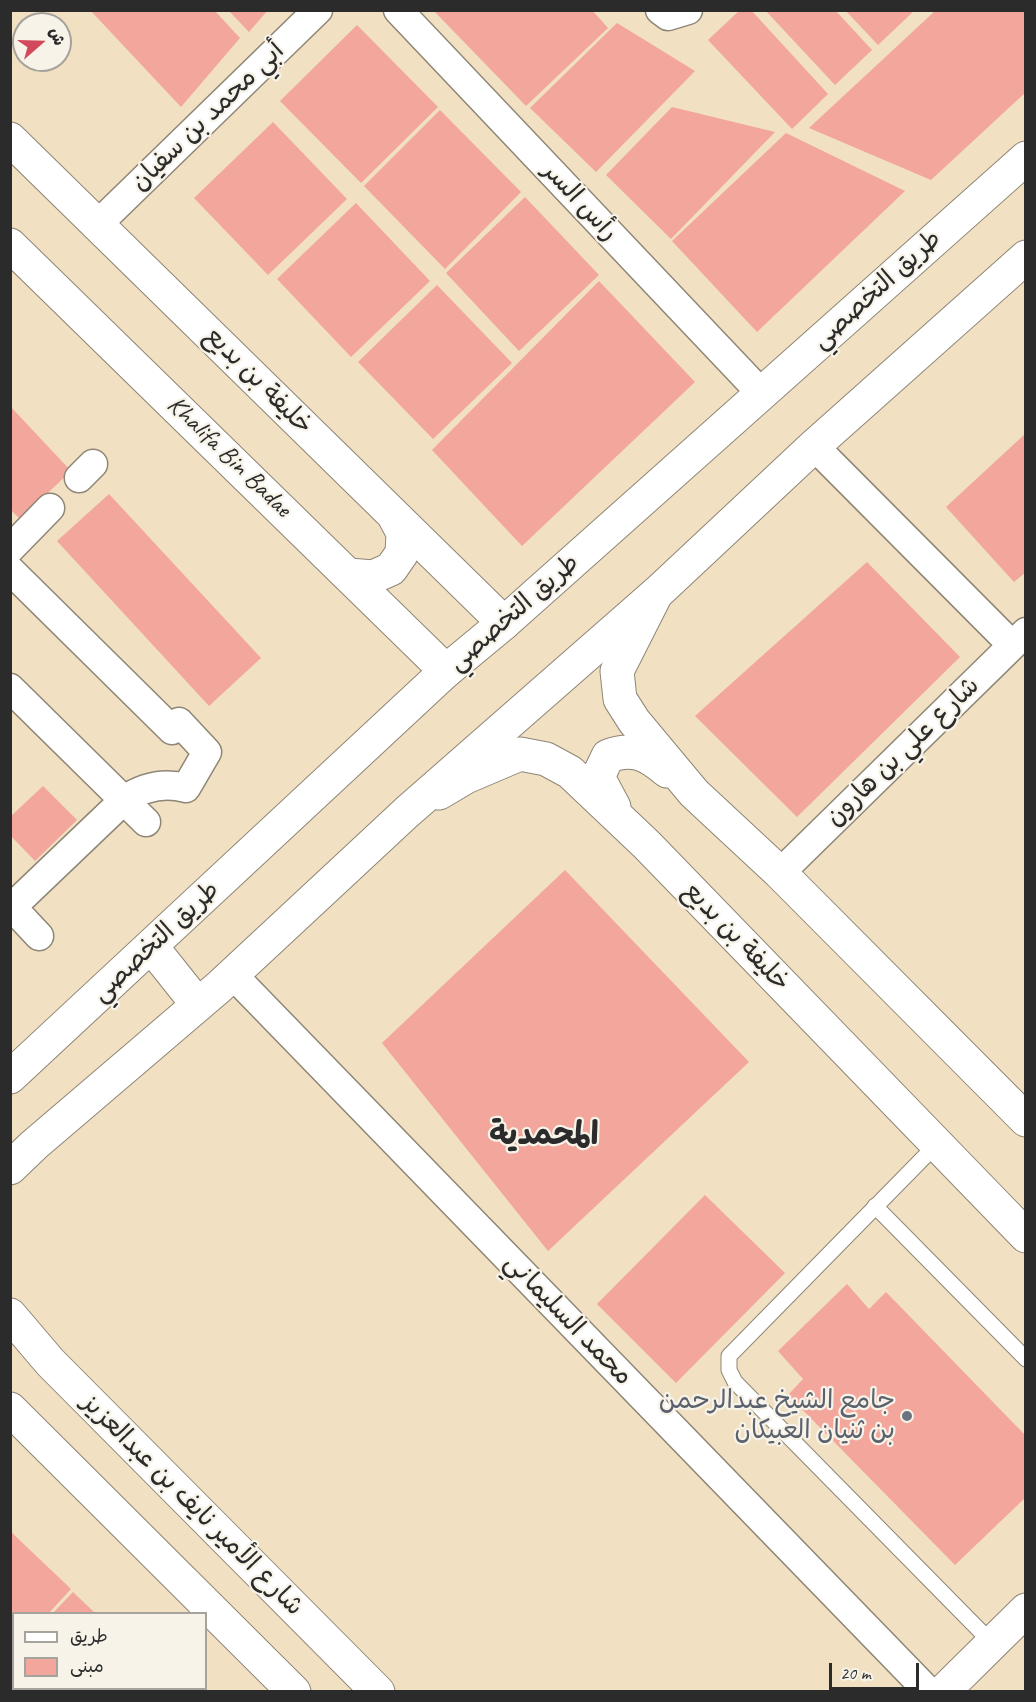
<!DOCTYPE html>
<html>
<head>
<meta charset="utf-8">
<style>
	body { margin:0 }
	#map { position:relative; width:1036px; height:1702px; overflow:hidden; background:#f1e0c2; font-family:Caveat,"Playpen Sans Arabic",sans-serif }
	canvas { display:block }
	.frame { position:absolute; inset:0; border:12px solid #2b2b2b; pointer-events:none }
	.legend { position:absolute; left:12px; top:1612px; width:195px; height:78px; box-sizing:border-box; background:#f7f3e8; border:2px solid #a5a39c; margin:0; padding:8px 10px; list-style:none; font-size:18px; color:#2b2b2b }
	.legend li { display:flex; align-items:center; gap:12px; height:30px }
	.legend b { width:30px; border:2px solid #a5a39c }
	.north { position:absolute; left:12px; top:12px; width:60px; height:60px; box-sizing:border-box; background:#f7f3e8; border:2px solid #a5a39c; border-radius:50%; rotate:70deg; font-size:16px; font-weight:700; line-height:24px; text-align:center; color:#2b2b2b }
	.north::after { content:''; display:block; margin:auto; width:21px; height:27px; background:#d1495b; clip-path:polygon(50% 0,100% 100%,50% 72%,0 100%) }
	.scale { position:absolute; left:829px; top:1663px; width:90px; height:27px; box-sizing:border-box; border:3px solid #2b2b2b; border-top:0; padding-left:8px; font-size:18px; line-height:21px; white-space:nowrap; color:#2b2b2b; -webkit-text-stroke:4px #f7f3e8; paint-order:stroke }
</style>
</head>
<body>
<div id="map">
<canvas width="1036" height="1702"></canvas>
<div class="frame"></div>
<ul class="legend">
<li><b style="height:8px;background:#fff"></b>طريق</li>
<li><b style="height:16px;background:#f2a69c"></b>مبنى</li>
</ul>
<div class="north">ش</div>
<div class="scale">20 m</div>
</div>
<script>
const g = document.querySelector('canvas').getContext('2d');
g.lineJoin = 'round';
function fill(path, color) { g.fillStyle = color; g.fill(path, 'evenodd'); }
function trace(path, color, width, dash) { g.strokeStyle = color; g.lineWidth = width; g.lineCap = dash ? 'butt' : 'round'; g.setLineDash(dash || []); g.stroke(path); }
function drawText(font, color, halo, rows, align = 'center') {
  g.font = font + ' Caveat,"Playpen Sans Arabic",sans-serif'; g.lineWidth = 4.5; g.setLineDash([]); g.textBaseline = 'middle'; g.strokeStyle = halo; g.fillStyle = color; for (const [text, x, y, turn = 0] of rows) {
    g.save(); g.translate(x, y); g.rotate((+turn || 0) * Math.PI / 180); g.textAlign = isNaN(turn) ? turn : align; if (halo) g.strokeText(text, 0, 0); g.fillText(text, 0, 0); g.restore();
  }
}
fill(new Path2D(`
	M90,10H214L240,38L181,107Z
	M228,10H268L249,32Z
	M433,10H592L608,28L526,106Z
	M740,10H751L828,94L792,129L708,40Z
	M765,10H835L872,50L835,85Z
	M845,10H915L878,45Z
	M936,10H1026V92L931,180L809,128Z
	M617,23L695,71L596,172L530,108Z
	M357,25L438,107L361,183L280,101Z
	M672,107L775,132L671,239L606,175Z
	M440,110L521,192L445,269L364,186Z
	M273,122L347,199L268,275L194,198Z
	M786,133L905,191L757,332L672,241Z
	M525,197L599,275L519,351L446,273Z
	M356,203L430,281L351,357L277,279Z
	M599,281L695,382L522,546L432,450Z
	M437,285L512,363L433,439L358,362Z
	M10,406L71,471L20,519L10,509Z
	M1026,433V572L1014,582L946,507Z
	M109,494L261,658L209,706L57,541Z
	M867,562L960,657L797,817L695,716Z
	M43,786L77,820L35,861L10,835V817Z
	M565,870L749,1062L548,1251L382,1043Z
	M705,1195L785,1273L676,1383L597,1304Z
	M847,1284L869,1309L886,1292L1026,1436V1497L955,1565L788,1395L803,1379L778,1351Z
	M10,1531L71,1589L48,1614H14V1650L10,1653Z
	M73,1592L96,1614H52Z
	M14,1653V1688H107L104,1692H10V1656Z
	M111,1688H161L164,1692H107Z`), '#f2a69c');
const lane = new Path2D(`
	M936,1145L729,1356V1370L735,1382L993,1644
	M875,1206L1026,1359`);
const street = new Path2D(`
	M398,10L762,394
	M660,10L668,16L688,10
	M98,224L318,10
	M814,446L1012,645
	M79,478L93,464
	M10,549L50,508
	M10,570L172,730L179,722L207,752L186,788C164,782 143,787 124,800L12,907L10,913
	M10,688L146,822
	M780,873L1026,632
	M10,905L39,936
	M233,975L929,1692`);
const secondary = new Path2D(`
	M10,139L504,623
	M10,245L446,671
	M349,575L373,577L391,569L402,553L403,533L394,516
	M656,594L617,671L620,699L634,721L694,793L780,873L1026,1120
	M439,793L466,777L520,754L546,759L570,772L647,845L1026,1236
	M614,807L598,777L608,756C633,747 647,754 667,771
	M10,1315L50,1362L378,1692
	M10,1409L294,1692
	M943,1692L1026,1610`);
const primary = new Path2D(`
	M151,946L198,1005
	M10,1077L446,671L504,623L1026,158
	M10,1168L34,1145L219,987L407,812L657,593L814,446L1026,257`);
trace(lane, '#8e8676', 17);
trace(street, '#8e8676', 31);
trace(secondary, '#8e8676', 35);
trace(primary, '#8e8676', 35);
trace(lane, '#fff', 15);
trace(street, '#fff', 28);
trace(secondary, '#fff', 33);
trace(primary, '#fff', 33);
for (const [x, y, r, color] of [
	[907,1416,6,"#6b7280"]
]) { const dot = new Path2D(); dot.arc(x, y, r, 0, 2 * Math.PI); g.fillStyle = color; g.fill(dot); trace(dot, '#f7f3e8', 2); }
drawText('26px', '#2b2b2b', '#f7f3e8', [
	["أبي محمد بن سفيان",208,117,-44],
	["رأس السر",580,202,47],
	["طريق التخصصي",877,290,-42],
	["خليفة بن بديع",258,381,45],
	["Khalifa Bin Badae",229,457,44],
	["طريق التخصصي",514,613,-41],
	["شارع علي بن هارون",903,752,-44],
	["خليفة بن بديع",736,937,46],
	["طريق التخصصي",156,942,-43],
	["محمد السليماني",568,1320,46],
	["شارع الأمير نايف بن عبدالعزيز",192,1505,45]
]);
drawText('26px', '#5b616d', '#f7f3e8', [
	["جامع الشيخ عبدالرحمن",895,1401],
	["بن ثنيان العبيكان",895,1431]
], 'right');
drawText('bold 32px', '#2b2b2b', '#f7f3e8', [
	["المحمدية",544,1136]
]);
</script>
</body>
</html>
